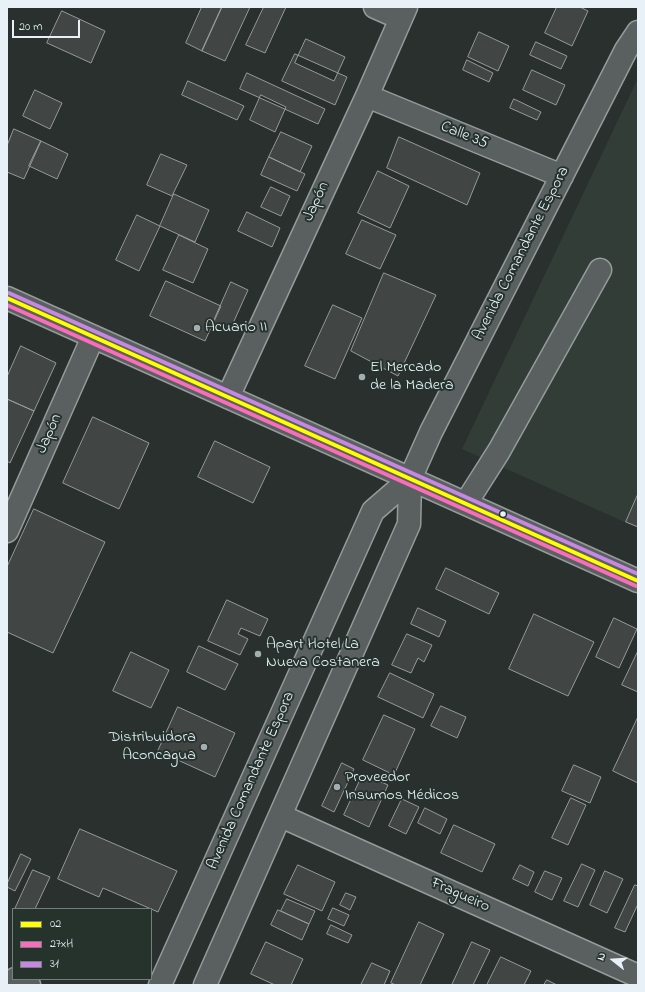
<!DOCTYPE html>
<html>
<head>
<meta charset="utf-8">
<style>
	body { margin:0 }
	#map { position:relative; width:645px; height:992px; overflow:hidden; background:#29302d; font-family:"Indie Flower",sans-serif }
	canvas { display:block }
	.frame { position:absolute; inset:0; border:8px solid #e8f1f8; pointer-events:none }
	.legend { position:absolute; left:12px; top:908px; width:140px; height:72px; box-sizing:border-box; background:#26332d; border:1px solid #747f7e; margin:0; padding:5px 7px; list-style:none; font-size:12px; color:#e8f1f8 }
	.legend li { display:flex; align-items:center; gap:8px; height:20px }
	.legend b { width:20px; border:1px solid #747f7e }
	.north { position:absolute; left:593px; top:940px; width:40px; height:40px; -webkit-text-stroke:3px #26332d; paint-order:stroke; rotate:287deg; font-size:11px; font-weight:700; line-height:16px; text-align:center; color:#e8f1f8 }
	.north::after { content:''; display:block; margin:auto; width:14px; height:18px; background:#e8f1f8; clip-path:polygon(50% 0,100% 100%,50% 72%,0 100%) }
	.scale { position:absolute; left:12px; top:20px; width:68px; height:18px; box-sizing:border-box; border:2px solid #e8f1f8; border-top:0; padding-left:5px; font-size:12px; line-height:14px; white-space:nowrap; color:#e8f1f8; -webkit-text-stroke:3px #26332d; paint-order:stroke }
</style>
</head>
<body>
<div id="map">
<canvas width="645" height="992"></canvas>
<div class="frame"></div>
<ul class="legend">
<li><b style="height:5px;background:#ff0"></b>02</li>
<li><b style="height:5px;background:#fb6dba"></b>27xH</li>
<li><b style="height:5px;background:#c787e3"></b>31</li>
</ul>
<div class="north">N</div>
<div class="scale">20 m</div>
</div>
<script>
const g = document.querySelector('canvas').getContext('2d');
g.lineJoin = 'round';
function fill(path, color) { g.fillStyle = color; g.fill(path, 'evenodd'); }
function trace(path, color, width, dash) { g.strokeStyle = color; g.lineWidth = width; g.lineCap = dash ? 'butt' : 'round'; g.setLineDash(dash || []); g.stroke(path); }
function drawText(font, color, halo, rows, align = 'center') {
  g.font = font + ' "Indie Flower",sans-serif'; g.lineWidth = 4; g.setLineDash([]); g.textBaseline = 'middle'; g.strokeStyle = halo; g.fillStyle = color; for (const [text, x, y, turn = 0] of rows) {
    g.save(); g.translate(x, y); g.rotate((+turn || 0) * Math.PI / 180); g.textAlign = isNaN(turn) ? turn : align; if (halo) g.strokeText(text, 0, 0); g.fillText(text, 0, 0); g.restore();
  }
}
fill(new Path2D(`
	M638,78V528L462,449Z`), '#323d38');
const building = new Path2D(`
	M202,7H222L202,51L186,43Z
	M222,7H250L225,61L202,51Z
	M264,7H286L265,53L246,45Z
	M557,7H580L588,11L572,46L545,33Z
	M62,11L105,31L91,63L47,43Z
	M479,32L509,46L498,71L468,57Z
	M306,39L345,57L334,81L295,63Z
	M536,42L567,56L561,69L530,55Z
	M295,54L347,77L335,105L282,81Z
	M467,60L493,73L489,82L463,70Z
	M532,70L565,85L556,105L523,90Z
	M247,73L325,109L318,124L240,89Z
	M188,81L244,106L237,120L182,95Z
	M35,90L62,103L50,129L23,116Z
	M261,95L286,107L275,132L250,120Z
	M514,99L541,112L537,120L510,108Z
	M14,129L41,141L24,179L7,172V146Z
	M281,132L312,146L300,172L269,157Z
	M399,137L480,173L467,205L387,168Z
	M41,141L68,154L57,179L29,166Z
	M161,154L187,165L172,196L147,185Z
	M269,157L305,174L297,191L261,175Z
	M378,171L409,186L390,228L358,213Z
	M271,187L290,196L281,216L261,207Z
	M174,194L209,210L195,242L160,226Z
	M247,212L280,228L272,247L238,231Z
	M137,215L160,226L139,271L116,260Z
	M362,220L396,235L380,269L346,254Z
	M179,235L208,249L193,283L163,270Z
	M384,273L436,295L398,376L351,351Z
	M166,281L221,306L205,341L150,316Z
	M231,282L248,290L230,330L213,323Z
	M333,305L362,318L335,379L305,366Z
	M21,346L56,363L34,411L7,399V377Z
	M7,399L34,411L10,463L7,461Z
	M93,417L149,443L119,509L63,483Z
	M215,441L270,467L253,503L198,477Z
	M638,494V527L626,522Z
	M34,509L105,542L53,653L7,632V567Z
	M446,568L499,593L489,614L436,589Z
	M227,600L268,619L260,636L241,628L238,634L248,639L240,655L208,641Z
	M418,608L446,621L439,637L411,624Z
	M534,614L594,642L568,696L509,669Z
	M614,618L637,629L619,668L596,657Z
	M407,634L432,645L424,662L418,658L411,673L392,665Z
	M199,646L238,664L225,690L187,672Z
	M638,651V692L622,685Z
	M131,652L169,670L151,708L113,691Z
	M390,673L434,694L423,718L378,697Z
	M441,706L466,717L457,738L431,726Z
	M178,707L235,733L215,777L158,751Z
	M384,715L415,729L394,775L363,760Z
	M638,717V783L613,771Z
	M342,763L354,769L334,812L322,806Z
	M574,765L601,777L590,803L562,791Z
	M363,774L388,785L369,827L344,815Z
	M571,798L586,805L568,845L552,838Z
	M402,799L419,807L406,834L389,826Z
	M425,808L447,819L440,834L418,823Z
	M454,825L495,844L482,872L441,853Z
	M80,829L177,871L158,912L103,888L99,897L58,879Z
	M21,854L31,859L15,891L7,887V884Z
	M582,864L595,870L578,907L564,901Z
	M298,865L335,882L322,911L284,894Z
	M520,865L534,872L528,886L513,879Z
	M33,870L50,877L35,909H15Z
	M545,871L562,878L552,900L535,892Z
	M605,871L623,879L607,913L590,905Z
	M635,885L638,886V904L625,932L615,928Z
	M346,893L356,897L350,910L340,905Z
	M287,899L315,911L309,924L281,911Z
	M333,908L349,915L344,926L328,919Z
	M278,910L309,924L302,940L271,925Z
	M419,922L444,934L420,985H396L391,983Z
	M331,925L352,935L348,943L327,934Z
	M266,942L303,959L291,985H275L251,974Z
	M472,942L490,950L473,985H452Z
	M501,957L531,971L524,985H487Z
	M372,963L390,971L384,985H361Z
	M547,980L557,985H544Z`);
fill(building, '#414644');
trace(building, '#959a9a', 1);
const minor = new Path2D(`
	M375,7L400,18
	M367,96L562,176
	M228,397L367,96L406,7
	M410,479L431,432L626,50L638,32
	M466,503L499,451L600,270
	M7,531L93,337
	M281,816L638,976
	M15,979L29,985`);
const major = new Path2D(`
	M7,298L638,581
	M160,985L373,511L410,479
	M205,985L409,524L410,479`);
trace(minor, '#959a9a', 25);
trace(major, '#959a9a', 25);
trace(minor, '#5a6060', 22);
trace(major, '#5a6060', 22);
trace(new Path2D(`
	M7,298L638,581`), '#ff0', 4);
trace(new Path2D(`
	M7,305L636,586`), '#fb6dba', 4);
trace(new Path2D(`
	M9,293L638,574`), '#c787e3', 4);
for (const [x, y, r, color] of [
	[197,328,4,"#a5adb1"],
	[362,377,4,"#a5adb1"],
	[503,514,3.5,"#e8f1f8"],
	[258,654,4,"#a5adb1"],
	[204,747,4,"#a5adb1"],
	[337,787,4,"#a5adb1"]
]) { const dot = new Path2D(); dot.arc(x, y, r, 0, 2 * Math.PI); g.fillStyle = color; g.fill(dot); trace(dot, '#26332d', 1.5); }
drawText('16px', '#e8f1f8', '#26332d', [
	["Calle 35",464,136,22],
	["Japón",317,202,-65],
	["Avenida Comandante Espora",522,254,-63],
	["Japón",50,434,-66],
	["Avenida Comandante Espora",252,781,-66],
	["Fragueiro",460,896,24]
]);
drawText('16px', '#e8f1f8', '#26332d', [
	["Acuario II",205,328],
	["El Mercado",370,368],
	["de la Madera",370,386],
	["Apart Hotel La",266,645],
	["Nueva Costanera",266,663],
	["Distribuidora",196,738,"right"],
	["Aconcagua",196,756,"right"],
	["Proveedor",345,778],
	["Insumos Médicos",345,796]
], 'left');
</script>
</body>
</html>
